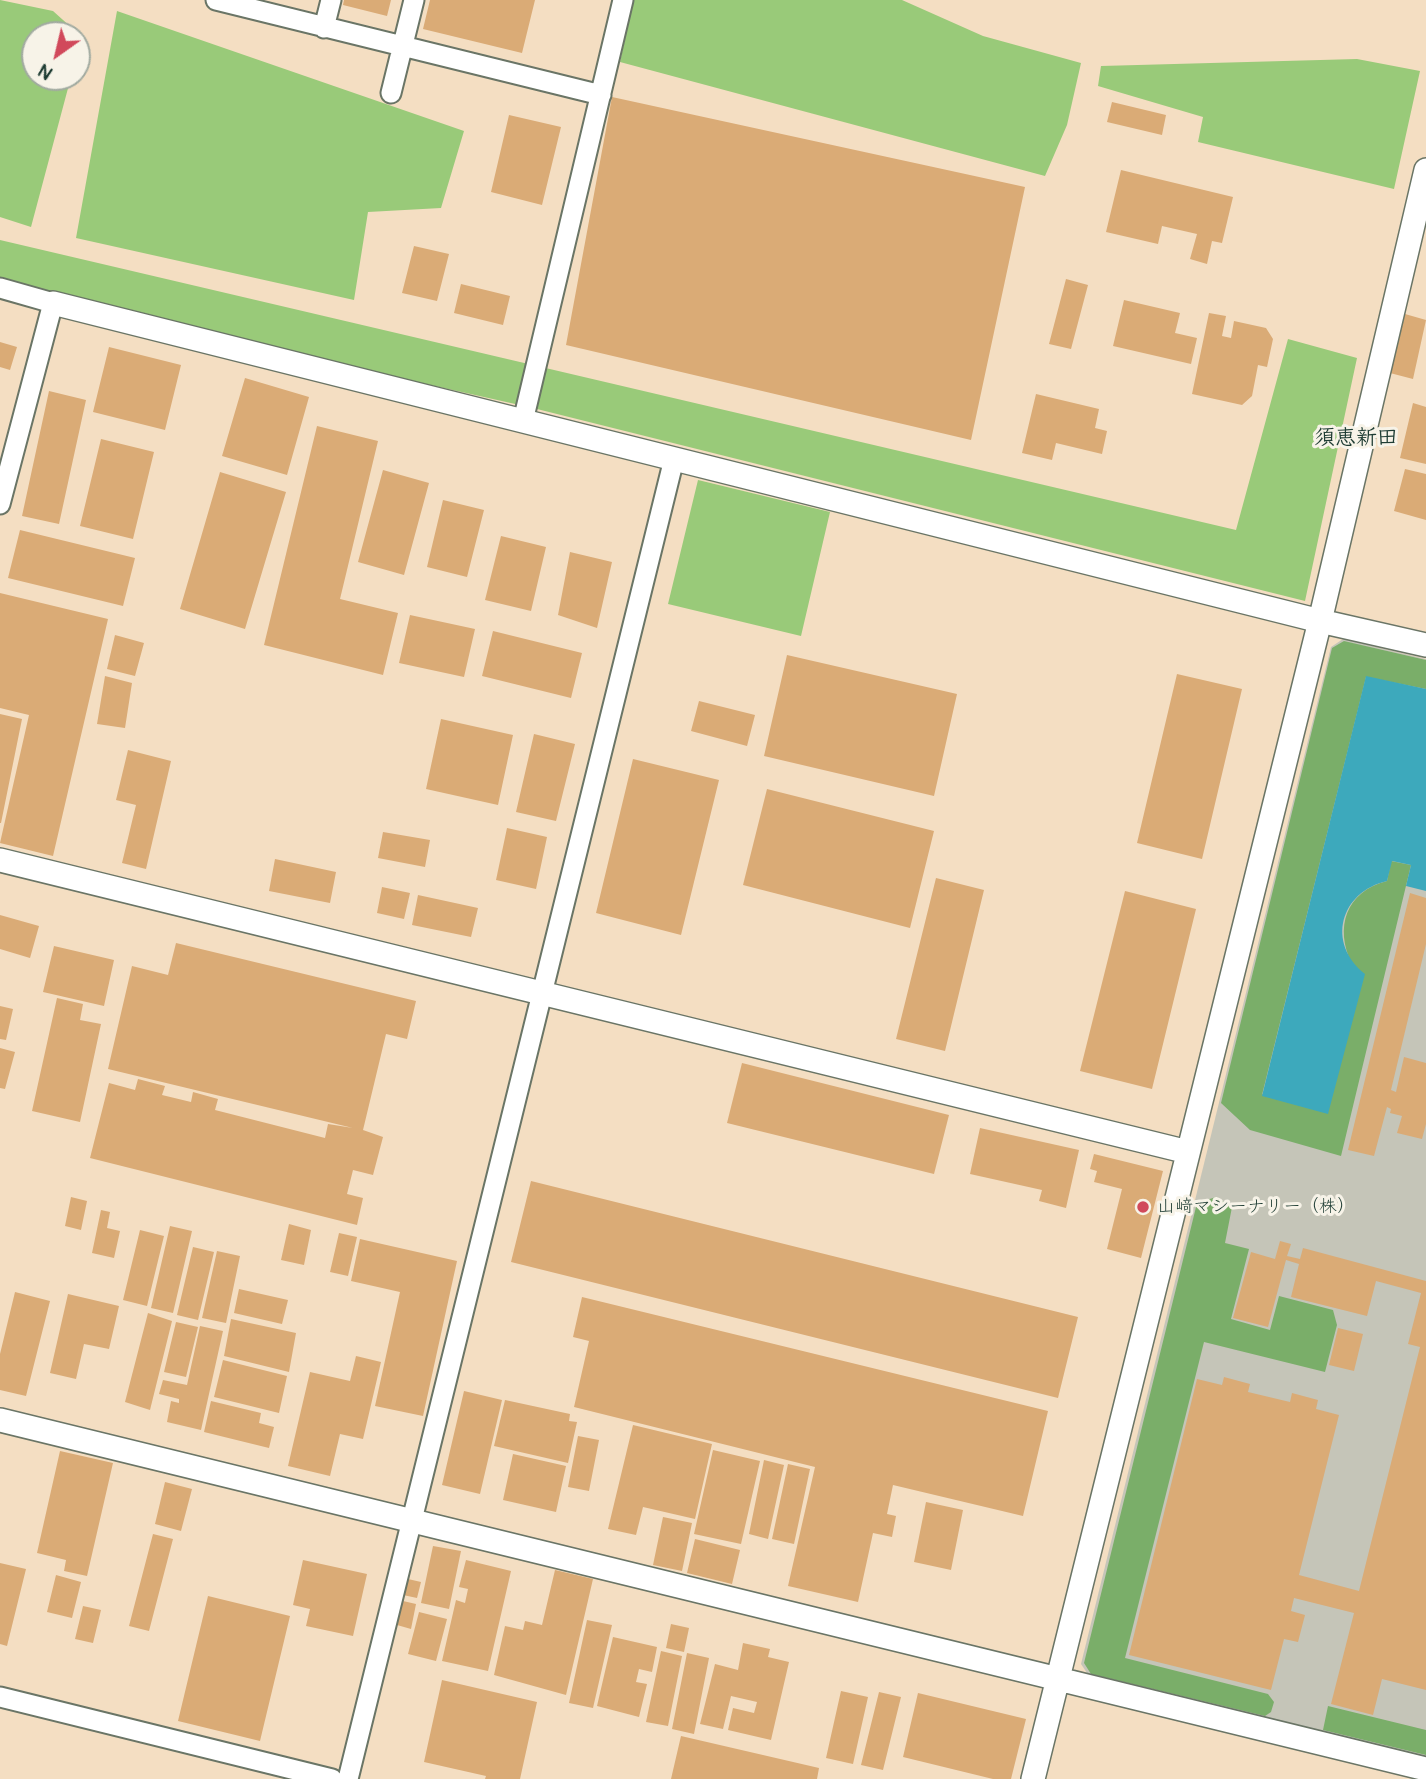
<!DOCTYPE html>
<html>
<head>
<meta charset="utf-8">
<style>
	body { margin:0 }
	#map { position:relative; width:1426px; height:1779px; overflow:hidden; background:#f4dec2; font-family:Pangolin,sans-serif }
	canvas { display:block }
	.north { position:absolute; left:21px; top:21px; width:70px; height:70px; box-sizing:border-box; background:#f7f3e8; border:2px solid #a1aaa0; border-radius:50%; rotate:214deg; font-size:19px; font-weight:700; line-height:28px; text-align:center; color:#1f3d34 }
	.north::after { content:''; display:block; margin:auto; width:24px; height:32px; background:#d1495b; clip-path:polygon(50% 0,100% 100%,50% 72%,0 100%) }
</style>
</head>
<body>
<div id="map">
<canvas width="1426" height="1779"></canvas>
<div class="north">N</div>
</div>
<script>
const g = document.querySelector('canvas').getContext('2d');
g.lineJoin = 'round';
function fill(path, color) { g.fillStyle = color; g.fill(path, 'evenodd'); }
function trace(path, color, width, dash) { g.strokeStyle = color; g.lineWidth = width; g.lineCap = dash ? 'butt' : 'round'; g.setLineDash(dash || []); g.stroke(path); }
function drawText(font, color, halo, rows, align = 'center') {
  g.font = font + ' Pangolin,"Klee One",sans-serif'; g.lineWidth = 6; g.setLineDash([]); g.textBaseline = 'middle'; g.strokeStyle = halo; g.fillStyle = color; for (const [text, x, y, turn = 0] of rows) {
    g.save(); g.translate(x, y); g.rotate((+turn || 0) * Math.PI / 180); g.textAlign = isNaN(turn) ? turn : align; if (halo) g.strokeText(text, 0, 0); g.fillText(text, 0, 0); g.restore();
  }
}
fill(new Path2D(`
	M1343,639L1426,659V1758L1089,1676L1081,1664L1331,647Z`), '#c5c5b8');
fill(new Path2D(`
	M0,0L53,11L82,37L77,55V35H35V77H71L31,227L0,217Z
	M633,0H902L983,36L1081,63L1067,125L1045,176L620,62Z
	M117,11L464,131L441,208L368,212L354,300L76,238Z
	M1357,59L1420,71L1394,189L1198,142L1203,117L1098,86L1101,66Z
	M0,240L1236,530L1288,339L1357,358L1305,601L533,408L11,291L0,288Z
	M698,480L830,512L801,636L668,604Z`), '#99ca79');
fill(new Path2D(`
	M1344,641L1426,660V689L1366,677L1262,1095L1352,964C1334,928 1346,891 1387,881L1391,861L1411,865L1341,1156L1250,1130L1221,1103L1332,648Z
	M1216,1197L1232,1207L1225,1243L1249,1249L1231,1319L1270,1330L1279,1296L1333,1310L1337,1325L1325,1372L1204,1342L1125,1658L1268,1694L1274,1702L1271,1712L1265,1716L1091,1674L1084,1663L1197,1203Z
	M1328,1706L1426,1730V1755L1323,1730Z`), '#7aae69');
fill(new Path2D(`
	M1366,676L1426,689V891L1406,886L1411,865L1392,861L1387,881C1340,892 1326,943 1365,974L1328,1114L1262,1096Z`), '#3da9bc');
fill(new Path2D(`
	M344,0H391L387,16L343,5Z
	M430,0H535L522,53L423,29Z
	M612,97L1025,187L971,440L566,345Z
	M1112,102L1166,115L1162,135L1107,122Z
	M509,115L561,127L542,205L491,192Z
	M1121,170L1233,197L1222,243L1212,241L1207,264L1190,259L1197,234L1162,226L1158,244L1106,232Z
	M414,246L449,254L437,301L402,293Z
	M1066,279L1088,285L1071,349L1049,344Z
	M461,284L510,296L503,325L454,313Z
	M1124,300L1180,313L1175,333L1197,338L1191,364L1113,346Z
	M1209,313L1226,316L1222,336L1231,338L1234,321L1266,328L1273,339L1267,367L1258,365L1252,396L1242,405L1192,394Z
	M1405,314L1426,320L1413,379L1390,373Z
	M0,342L17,347L10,370L0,367Z
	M109,347L181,365L165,430L93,412Z
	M245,378L309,397L287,475L222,456Z
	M49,391L86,400L59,524L22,516Z
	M1036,394L1099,409L1095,428L1107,431L1102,454L1056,443L1052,460L1022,453Z
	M1413,403L1426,407V464L1400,458Z
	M317,426L378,441L340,599L398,613L383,675L264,645Z
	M101,439L154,452L133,539L80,526Z
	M1405,469L1426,474V520L1394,511Z
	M383,470L429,483L404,575L358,562Z
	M220,472L286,492L245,629L180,609Z
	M443,500L484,510L467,577L427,567Z
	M20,530L135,558L123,606L8,578Z
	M501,536L546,547L531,611L485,600Z
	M570,552L612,562L597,628L558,615Z
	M0,593L108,619L53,856L0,843L29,715L0,708Z
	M410,615L475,629L464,677L399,663Z
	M493,631L582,653L571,698L482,676Z
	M115,635L144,643L135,676L107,669Z
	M787,655L957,694L934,796L764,756Z
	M1177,674L1242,689L1202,859L1137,843Z
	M105,676L132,683L125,728L97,724Z
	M699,701L755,715L747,746L691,731Z
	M0,714L22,719L1,823H0Z
	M441,719L513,735L498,805L426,789Z
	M534,734L575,744L556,821L516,812Z
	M128,750L171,761L146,869L122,863L136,805L116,800Z
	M633,759L719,780L681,935L596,913Z
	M767,789L934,831L910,928L743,885Z
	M507,828L547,837L536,889L496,880Z
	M383,832L430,840L425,867L378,858Z
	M275,859L336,872L330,903L269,891Z
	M936,878L984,890L945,1051L896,1039Z
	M382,887L410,893L404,919L377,913Z
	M1125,891L1196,909L1152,1089L1080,1071Z
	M1410,893L1426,898V944L1391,1090L1396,1092L1404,1057L1426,1063V1124L1422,1139L1397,1133L1402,1116L1390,1113L1391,1109L1387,1107L1374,1156L1348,1150Z
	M418,895L478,908L471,937L412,925Z
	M0,915L39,926L30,958L0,949Z
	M176,943L416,1001L407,1039L386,1034L363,1130L383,1137L373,1175L353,1170L347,1194L363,1198L357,1225L90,1158L109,1083L135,1090L138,1079L165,1086L162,1095L191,1102L193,1092L218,1099L215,1110L325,1138L328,1124L353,1128L108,1069L132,966L168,975Z
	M54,946L114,960L104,1006L43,992Z
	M57,998L83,1004L80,1020L101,1024L80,1122L32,1111Z
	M0,1006L13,1009L6,1040L0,1039Z
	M0,1048L15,1052L5,1089L0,1088Z
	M742,1063L949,1115L934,1174L727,1123Z
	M980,1128L1079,1150L1066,1208L1039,1201L1042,1190L970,1174Z
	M1094,1154L1163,1171L1141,1258L1107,1249L1122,1189L1094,1182L1097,1171L1090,1169Z
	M531,1181L1078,1317L1058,1398L511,1262Z
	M71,1197L87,1201L81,1230L65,1226Z
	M101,1210L110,1212L107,1228L120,1231L114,1258L92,1253Z
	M289,1224L311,1230L304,1265L281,1260Z
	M170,1226L192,1231L173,1313L151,1308Z
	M140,1230L164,1236L147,1306L123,1300Z
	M339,1233L357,1237L348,1276L330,1272Z
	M360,1239L457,1261L423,1416L375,1406L400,1292L351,1281Z
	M1280,1241L1291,1244L1287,1256L1300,1259L1303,1248L1426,1281V1690L1382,1679L1373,1715L1331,1704L1354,1613L1294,1598L1291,1611L1305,1615L1298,1642L1284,1639L1271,1690L1129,1655L1197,1379L1222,1385L1224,1377L1250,1384L1248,1392L1290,1402L1292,1393L1318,1400L1316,1409L1339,1415L1299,1575L1359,1591L1420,1347L1408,1344L1421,1293L1376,1281L1367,1316L1291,1297L1299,1264L1286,1260L1268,1327L1233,1318L1251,1252L1275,1259Z
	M193,1247L214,1252L198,1320L177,1315Z
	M217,1251L240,1256L226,1323L202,1318Z
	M239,1289L288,1300L282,1324L234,1313Z
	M15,1292L50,1301L26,1396L0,1390V1354Z
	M68,1294L119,1306L109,1349L84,1344L76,1379L50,1373Z
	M582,1297L1048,1411L1023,1516L893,1485L887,1514L896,1516L892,1537L873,1533L858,1602L788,1586L815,1467L574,1407L589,1341L573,1337Z
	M148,1313L172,1321L150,1410L125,1402Z
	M231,1319L296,1333L289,1372L224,1356Z
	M176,1322L198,1327L186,1377L164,1372Z
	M200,1326L223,1331L201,1430L167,1422L171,1401L179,1403V1399L159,1394L163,1380L187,1385Z
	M1338,1328L1363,1334L1354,1371L1329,1365Z
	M356,1356L381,1362L363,1439L340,1434L330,1476L288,1466L310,1372L350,1381Z
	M223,1360L287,1376L279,1413L214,1397Z
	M464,1391L502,1400L480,1494L442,1485Z
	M505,1400L570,1414L569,1421L577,1422L568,1463L494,1446Z
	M211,1401L261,1413L259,1423L274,1427L269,1448L204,1432Z
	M633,1425L712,1444L695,1519L643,1507L636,1535L608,1529Z
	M578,1436L599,1440L589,1491L568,1487Z
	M713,1450L760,1461L741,1544L694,1534Z
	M60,1451L113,1463L87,1576L64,1571L66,1560L37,1553Z
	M513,1454L566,1466L556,1512L503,1500Z
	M764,1460L784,1465L768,1539L749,1534Z
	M788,1464L810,1469L794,1544L772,1539Z
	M165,1482L192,1489L181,1531L155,1524Z
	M926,1502L963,1510L951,1570L914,1562Z
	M663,1517L692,1523L682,1571L653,1565Z
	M153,1534L173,1539L149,1631L129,1626Z
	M695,1539L740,1550L732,1584L687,1573Z
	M433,1546L461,1551L449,1609L421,1603Z
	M303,1560L367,1574L353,1636L306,1626L310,1609L293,1605Z
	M466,1560L511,1571L488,1671L442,1661L456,1600L465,1603L468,1589L459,1587Z
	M0,1563L26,1569L7,1646L0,1644Z
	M555,1570L593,1579L566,1695L494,1675L505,1626L523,1630L525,1621L542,1625Z
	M56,1575L81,1582L72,1618L47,1612Z
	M408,1579L421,1582L417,1598L403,1595Z
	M208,1596L290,1616L260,1741L178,1721Z
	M403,1601L416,1604L411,1629L397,1625Z
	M83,1606L101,1610L93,1643L75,1639Z
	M419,1612L447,1619L436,1661L408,1654Z
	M587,1620L612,1625L593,1708L569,1703Z
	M671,1624L689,1628L684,1652L666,1648Z
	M613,1637L657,1647L652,1672L639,1669L636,1682L647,1684L639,1717L597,1706Z
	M743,1643L770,1649L768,1657L789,1662L771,1740L728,1730L733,1708L754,1713L757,1702L731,1696L723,1729L700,1724L715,1664L738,1670Z
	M661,1651L682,1656L668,1726L646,1722Z
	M687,1653L709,1658L694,1734L672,1729Z
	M442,1680L537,1702L520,1779H485L486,1776L424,1762Z
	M841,1691L868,1697L853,1764L826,1758Z
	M879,1692L901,1697L883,1770L861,1765Z
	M918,1693L1026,1719L1011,1779H993L903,1757Z
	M681,1736L819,1768L817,1779H671Z`), '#daab76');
const minor = new Path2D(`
	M216,0L601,95
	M324,28L331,0
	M391,93L414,0
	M0,288L53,303L0,504
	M523,421L623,0
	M0,1697L332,1779
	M348,1779L674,459`);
const tertiary = new Path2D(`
	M53,303L1320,621L1426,645
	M0,860L1188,1152
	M0,1420L1426,1769
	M1033,1779L1320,621L1426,170`);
trace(minor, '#6a7566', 23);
trace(tertiary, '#6a7566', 26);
trace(minor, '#fff', 19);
trace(tertiary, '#fff', 23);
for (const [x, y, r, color] of [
	[1143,1207,7,"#d1495b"]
]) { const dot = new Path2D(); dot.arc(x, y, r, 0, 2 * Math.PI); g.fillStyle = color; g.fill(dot); trace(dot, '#f7f3e8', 2.5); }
drawText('18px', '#1f3d34', '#f7f3e8', [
	["山﨑マシーナリー（株）",1157,1207]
], 'left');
drawText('bold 21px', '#1f3d34', '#f7f3e8', [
	["須恵新田",1356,439]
]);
</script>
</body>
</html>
